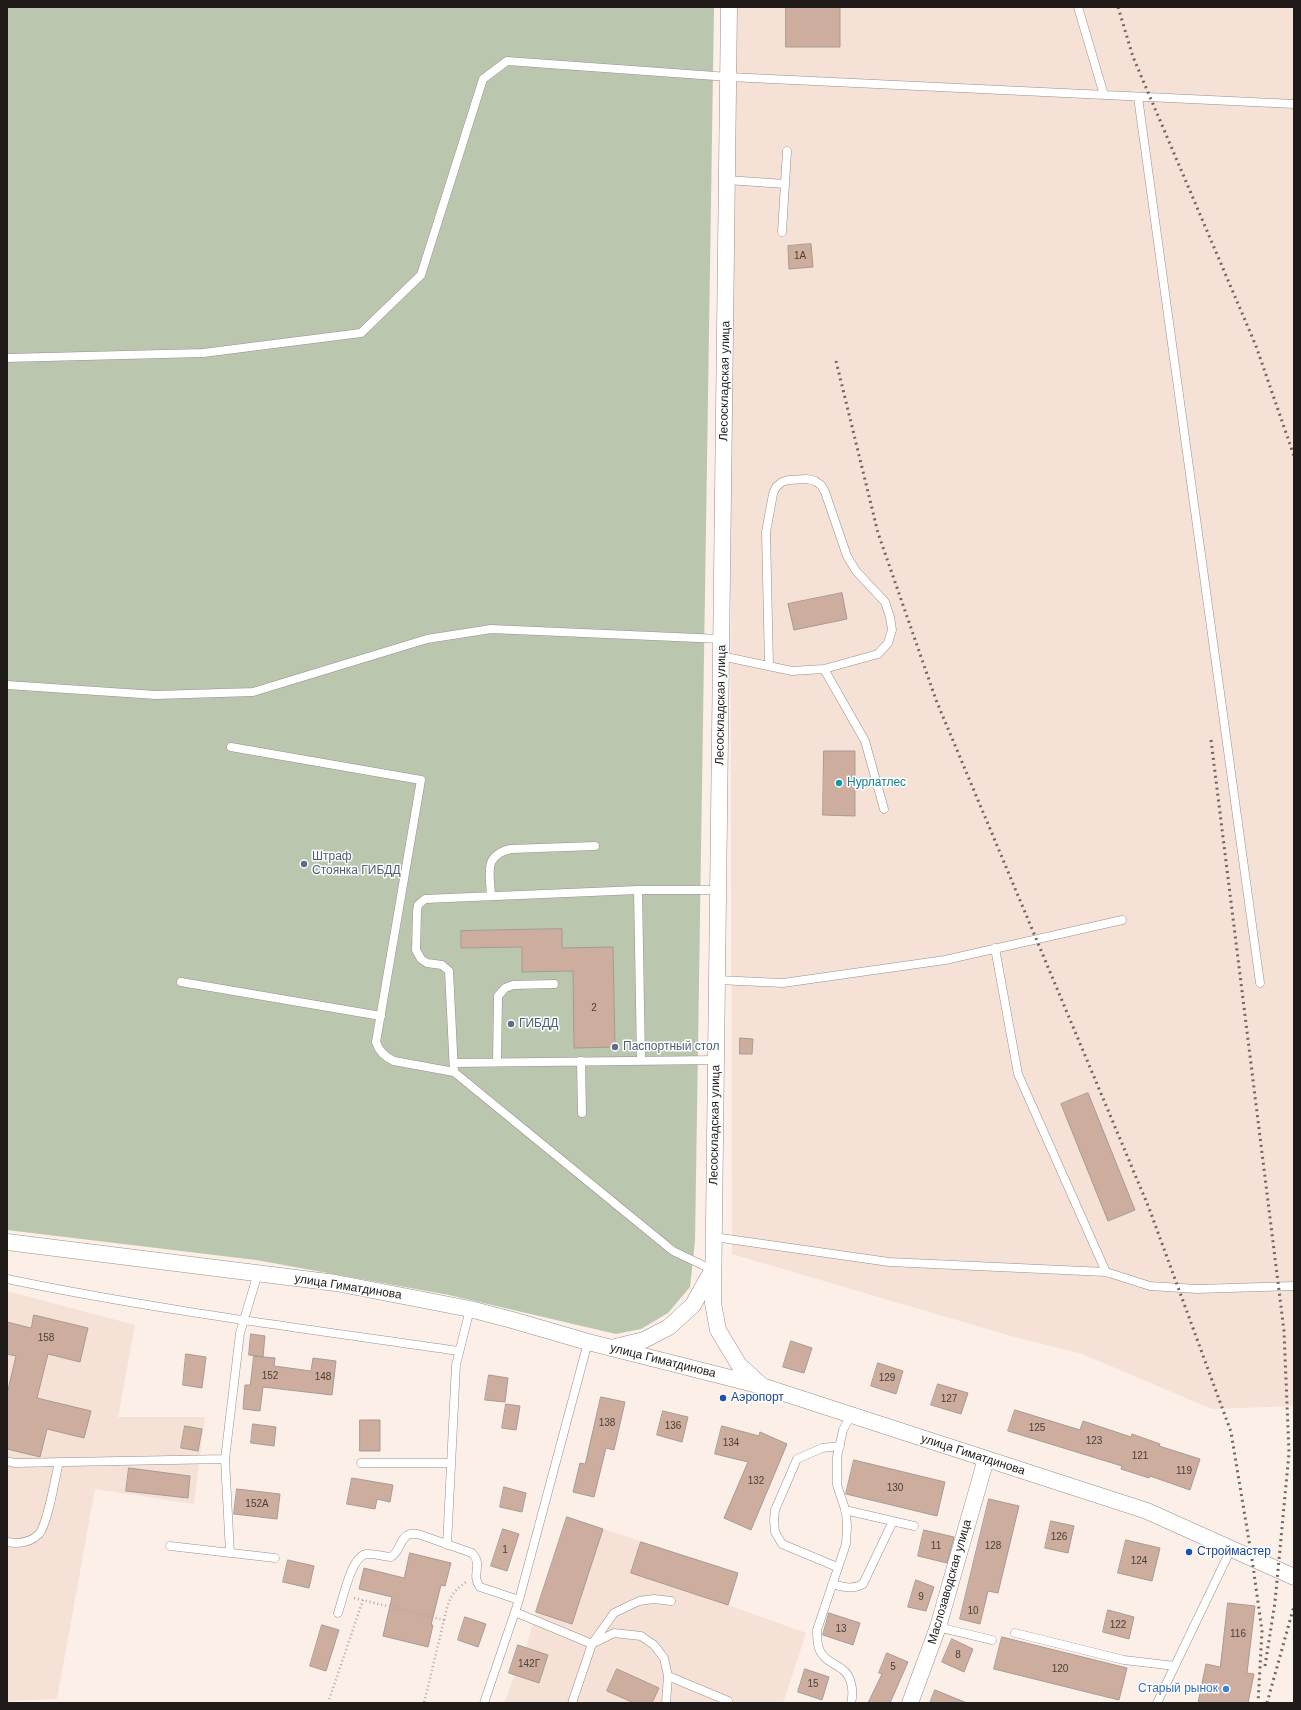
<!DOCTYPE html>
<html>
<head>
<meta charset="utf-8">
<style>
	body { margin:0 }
	#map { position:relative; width:1301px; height:1710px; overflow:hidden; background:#fbefe8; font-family:Arial,sans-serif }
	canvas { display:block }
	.frame { position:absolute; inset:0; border:8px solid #201b19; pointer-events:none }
</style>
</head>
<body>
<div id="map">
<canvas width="1301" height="1710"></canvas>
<div class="frame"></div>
</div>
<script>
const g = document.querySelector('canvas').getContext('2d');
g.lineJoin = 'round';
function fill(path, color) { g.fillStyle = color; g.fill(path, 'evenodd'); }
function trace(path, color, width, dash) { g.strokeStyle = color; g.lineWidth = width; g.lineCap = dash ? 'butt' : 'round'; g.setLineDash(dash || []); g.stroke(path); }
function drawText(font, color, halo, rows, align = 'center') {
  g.font = font + ' Arial,sans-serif'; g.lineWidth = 3; g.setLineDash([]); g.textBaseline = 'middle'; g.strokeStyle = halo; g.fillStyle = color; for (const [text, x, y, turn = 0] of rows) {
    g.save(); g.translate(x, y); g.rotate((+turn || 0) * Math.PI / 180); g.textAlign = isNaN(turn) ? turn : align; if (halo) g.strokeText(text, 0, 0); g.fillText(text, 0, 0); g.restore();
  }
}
fill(new Path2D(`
	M737,7H1294V1406L1212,1409L1082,1354L1011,1336L732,1254L730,410Z
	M7,1291L135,1325L118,1417H205L194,1504L95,1489L57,1699L7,1701Z
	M567,1517L738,1573L728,1605L806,1633L783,1703H504L515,1675L509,1673L518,1645L526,1648L536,1612Z`), '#f5e1d6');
fill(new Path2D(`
	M7,7H714L695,1241L690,1287L668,1313L641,1329L616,1334L449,1295L256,1260L7,1230Z`), '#bbc6ae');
const building = new Path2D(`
	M786,7H840V47H786Z
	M811,244L813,267L789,269L788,246Z
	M842,593L847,619L794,630L788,604Z
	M824,751H855V816L823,815Z
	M562,929V948L613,947L615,1047L574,1048L573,971L522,972V947L461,948V931Z
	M740,1038L753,1039L752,1054H740Z
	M1088,1093L1135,1210L1108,1221L1061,1104Z
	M34,1315L88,1328L80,1362L48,1354L37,1398L91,1411L84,1438L47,1429L40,1457L7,1449V1394L16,1356L7,1354V1322L31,1328Z
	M251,1334L265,1336L263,1357L249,1355Z
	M791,1341L812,1348L804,1373L783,1367Z
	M186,1354L206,1357L202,1388L183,1385Z
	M254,1356L275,1358L274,1366L311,1371L313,1358L336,1361L332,1395L263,1387L260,1411L243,1409L245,1385H250Z
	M878,1363L903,1371L896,1394L871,1386Z
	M489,1375L508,1378L505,1402L485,1400Z
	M938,1384L968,1393L961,1414L931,1405Z
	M601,1397L625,1402L614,1450L606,1448L594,1497L573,1492L580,1463L585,1464Z
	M506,1404L520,1406L516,1430L502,1428Z
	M1015,1410L1080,1430L1083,1421L1131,1437L1132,1434L1160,1444L1159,1446L1200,1459L1190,1490L1150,1476L1149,1478L1121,1469L1122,1466L1008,1431Z
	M663,1411L688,1417L682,1442L657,1435Z
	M360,1420H380V1451H360Z
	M253,1424L276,1427L274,1446L251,1443Z
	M185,1426L202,1429L198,1451L181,1448Z
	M722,1426L759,1436L760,1432L787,1444L751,1530L724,1518L748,1462L715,1454Z
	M854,1460L945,1482L937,1516L846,1494Z
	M129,1468L190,1476L188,1498L126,1491Z
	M352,1478L393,1485L390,1502L377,1499L375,1509L347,1504Z
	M504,1487L526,1493L522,1512L500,1507Z
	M237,1489L280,1494L277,1519L234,1514Z
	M989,1499L1019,1506L998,1593L988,1591L980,1624L960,1619Z
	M567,1517L603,1529L572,1624L536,1612Z
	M1051,1521L1074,1526L1068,1553L1045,1548Z
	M503,1529L519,1534L507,1571L491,1566Z
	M924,1530L954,1537L947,1563L918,1556Z
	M1126,1540L1160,1548L1152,1581L1118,1573Z
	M641,1542L738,1573L728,1605L631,1573Z
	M410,1553L451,1563L445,1586L441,1585L431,1625H433L428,1647L383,1636L392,1597L359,1589L364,1568L404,1578Z
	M288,1560L314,1566L309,1588L283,1582Z
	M916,1580L934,1587L926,1611L908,1607Z
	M1228,1603L1255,1606L1247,1673L1254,1674L1248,1703H1198L1206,1664L1220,1667Z
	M1108,1610L1134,1617L1129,1639L1103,1632Z
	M829,1613L860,1623L853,1645L823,1635Z
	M465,1617L486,1624L478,1647L458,1640Z
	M322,1625L339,1630L326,1671L310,1666Z
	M1002,1637L1127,1668L1119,1700L994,1669Z
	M952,1639L973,1649L964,1672L942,1662Z
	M518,1645L548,1655L539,1683L509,1673Z
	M887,1653L908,1662L890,1703H868L882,1674L879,1673Z
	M617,1669L659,1688L652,1703H634L607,1691Z
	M805,1669L829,1677L822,1700L798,1692Z
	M935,1690L967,1703H930Z`);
fill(building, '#cdad9d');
trace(building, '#a69b95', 1);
const service = new Path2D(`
	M1078,7L1104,95
	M1138,97L1260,983
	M727,180L785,184
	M782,232L787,151
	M7,358L203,353L361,333L421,275L483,79L507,61L729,77L1294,104
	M721,656L792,671L824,669L878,654L888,643L892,630L890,617L885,602L856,571L847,556L825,492L821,485L815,481L807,479L789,480L782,482L776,487L773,494L766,532L769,666
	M824,669L865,741L884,809
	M7,685L156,695L253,692L427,639L491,629L721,639
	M231,747L421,780L376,1042C379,1052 385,1057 394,1061L454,1072
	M638,890L641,1060
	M491,896C490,873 483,855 511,849L595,846
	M995,948L1018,1074L1106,1272
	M717,980L783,983L945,960L1122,920
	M181,982L381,1016
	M581,1061L582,1113
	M497,1062L498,996L505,988L513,985L554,984
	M454,1063L716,1060
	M714,1237L889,1262L1106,1272L1150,1286L1197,1289L1294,1286
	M713,1270L673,1251L454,1072L449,971L442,965L427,963L421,959L416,950L417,912L418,905L425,899L638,890H718
	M7,1279C156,1310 308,1329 459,1351
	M7,1461L14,1463L225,1459
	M361,1463H451
	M845,1510L914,1526
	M7,1542C18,1544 30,1543 39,1534C48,1523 55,1478 59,1462
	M447,1545L456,1365L470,1309
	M170,1546L275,1558
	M230,1553L225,1459L240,1333L258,1273
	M837,1567L782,1544L775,1532L774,1520L775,1510L797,1459L822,1448L840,1446
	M832,1584C844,1587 852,1590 863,1584L893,1521
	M515,1612L592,1644L614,1633L641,1636L654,1645L664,1658L668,1676L728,1701
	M338,1613C343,1599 351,1557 366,1554C376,1553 382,1557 391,1557C401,1551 399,1538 410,1534H418L472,1553C484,1566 470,1574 480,1587L519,1600
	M938,1627L992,1640
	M1015,1633L1124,1660L1175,1666
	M484,1703L519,1600L588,1342
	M572,1703L592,1644L614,1613L639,1601L654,1599L671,1601
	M666,1703L668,1676
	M851,1703C854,1692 852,1676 842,1669C834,1663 825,1661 820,1651C817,1645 817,1638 817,1630L846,1544L847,1526L846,1512L837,1485V1457L843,1430L851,1415
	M1157,1703L1231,1549`);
const minor = new Path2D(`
	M729,7L713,1303L718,1330L739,1365L762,1386
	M7,1242L336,1283L470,1309L512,1320L588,1342L762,1386L1147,1511L1294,1577
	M615,1347L644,1340L669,1327L693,1305L712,1271
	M910,1703L938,1627L986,1459`);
trace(service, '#9a8f89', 9);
trace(minor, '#9a8f89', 17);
trace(new Path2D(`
	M354,1598L444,1620L424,1703
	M444,1620C449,1601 449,1594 466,1582
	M328,1703L363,1600`), '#b2a9a3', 2.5, [1, 3]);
trace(service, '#fff', 8);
trace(minor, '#fff', 16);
trace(new Path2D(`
	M1118,7L1133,57L1256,346L1294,456
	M836,361L878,533L936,700L1149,1208L1231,1432L1252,1559L1262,1631L1258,1703
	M1211,740L1284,1331L1289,1453L1275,1602L1265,1666
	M1267,1703L1294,1606`), '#6e6763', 3, [2, 4]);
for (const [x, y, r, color] of [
	[839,783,4,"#0f9aa8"],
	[304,864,4,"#5c6f8a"],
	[511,1024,4,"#5c6f8a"],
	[615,1047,4,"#5c6f8a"],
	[723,1398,4,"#1a4fb4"],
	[1189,1552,4,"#1a4fb4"],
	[1226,1689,4,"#3f7fe0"]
]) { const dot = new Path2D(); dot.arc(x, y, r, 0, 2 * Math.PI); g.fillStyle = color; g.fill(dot); trace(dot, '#fff', 1.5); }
drawText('10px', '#4b403a', null, [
	["1А",800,256],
	["2",594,1008],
	["158",46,1338],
	["152",270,1376],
	["148",323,1377],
	["129",887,1378],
	["127",949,1399],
	["138",607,1423],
	["136",673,1426],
	["125",1037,1428],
	["123",1094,1441],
	["134",731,1443],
	["121",1140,1456],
	["119",1184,1471],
	["132",756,1481],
	["130",895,1488],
	["152А",257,1504],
	["126",1059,1537],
	["11",936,1546],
	["128",993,1546],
	["1",505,1550],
	["124",1139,1561],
	["9",921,1597],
	["10",973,1611],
	["122",1118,1625],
	["13",841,1629],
	["116",1238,1634],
	["8",958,1655],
	["142Г",529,1664],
	["5",893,1667],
	["120",1060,1669],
	["15",813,1684]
]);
drawText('12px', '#201b19', '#fff', [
	["Лесоскладская улица",725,381,-89],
	["Лесоскладская улица",721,705,-89],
	["Лесоскладская улица",715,1125,-89],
	["улица Гиматдинова",348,1287,9],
	["улица Гиматдинова",663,1361,14],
	["улица Гиматдинова",973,1455,18],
	["Маслозаводская улица",950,1582,-74]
]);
drawText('12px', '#0d838f', '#fff', [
	["Нурлатлес",847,783]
], 'left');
drawText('12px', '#4e5e75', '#fff', [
	["Штраф",312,857],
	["Стоянка ГИБДД",312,871],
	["ГИБДД",519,1024],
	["Паспортный стол",623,1047]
], 'left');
drawText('12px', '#164399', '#fff', [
	["Аэропорт",731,1398],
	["Строймастер",1197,1552]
], 'left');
drawText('12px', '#366cbe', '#fff', [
	["Старый рынок",1218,1689]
], 'right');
</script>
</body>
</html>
